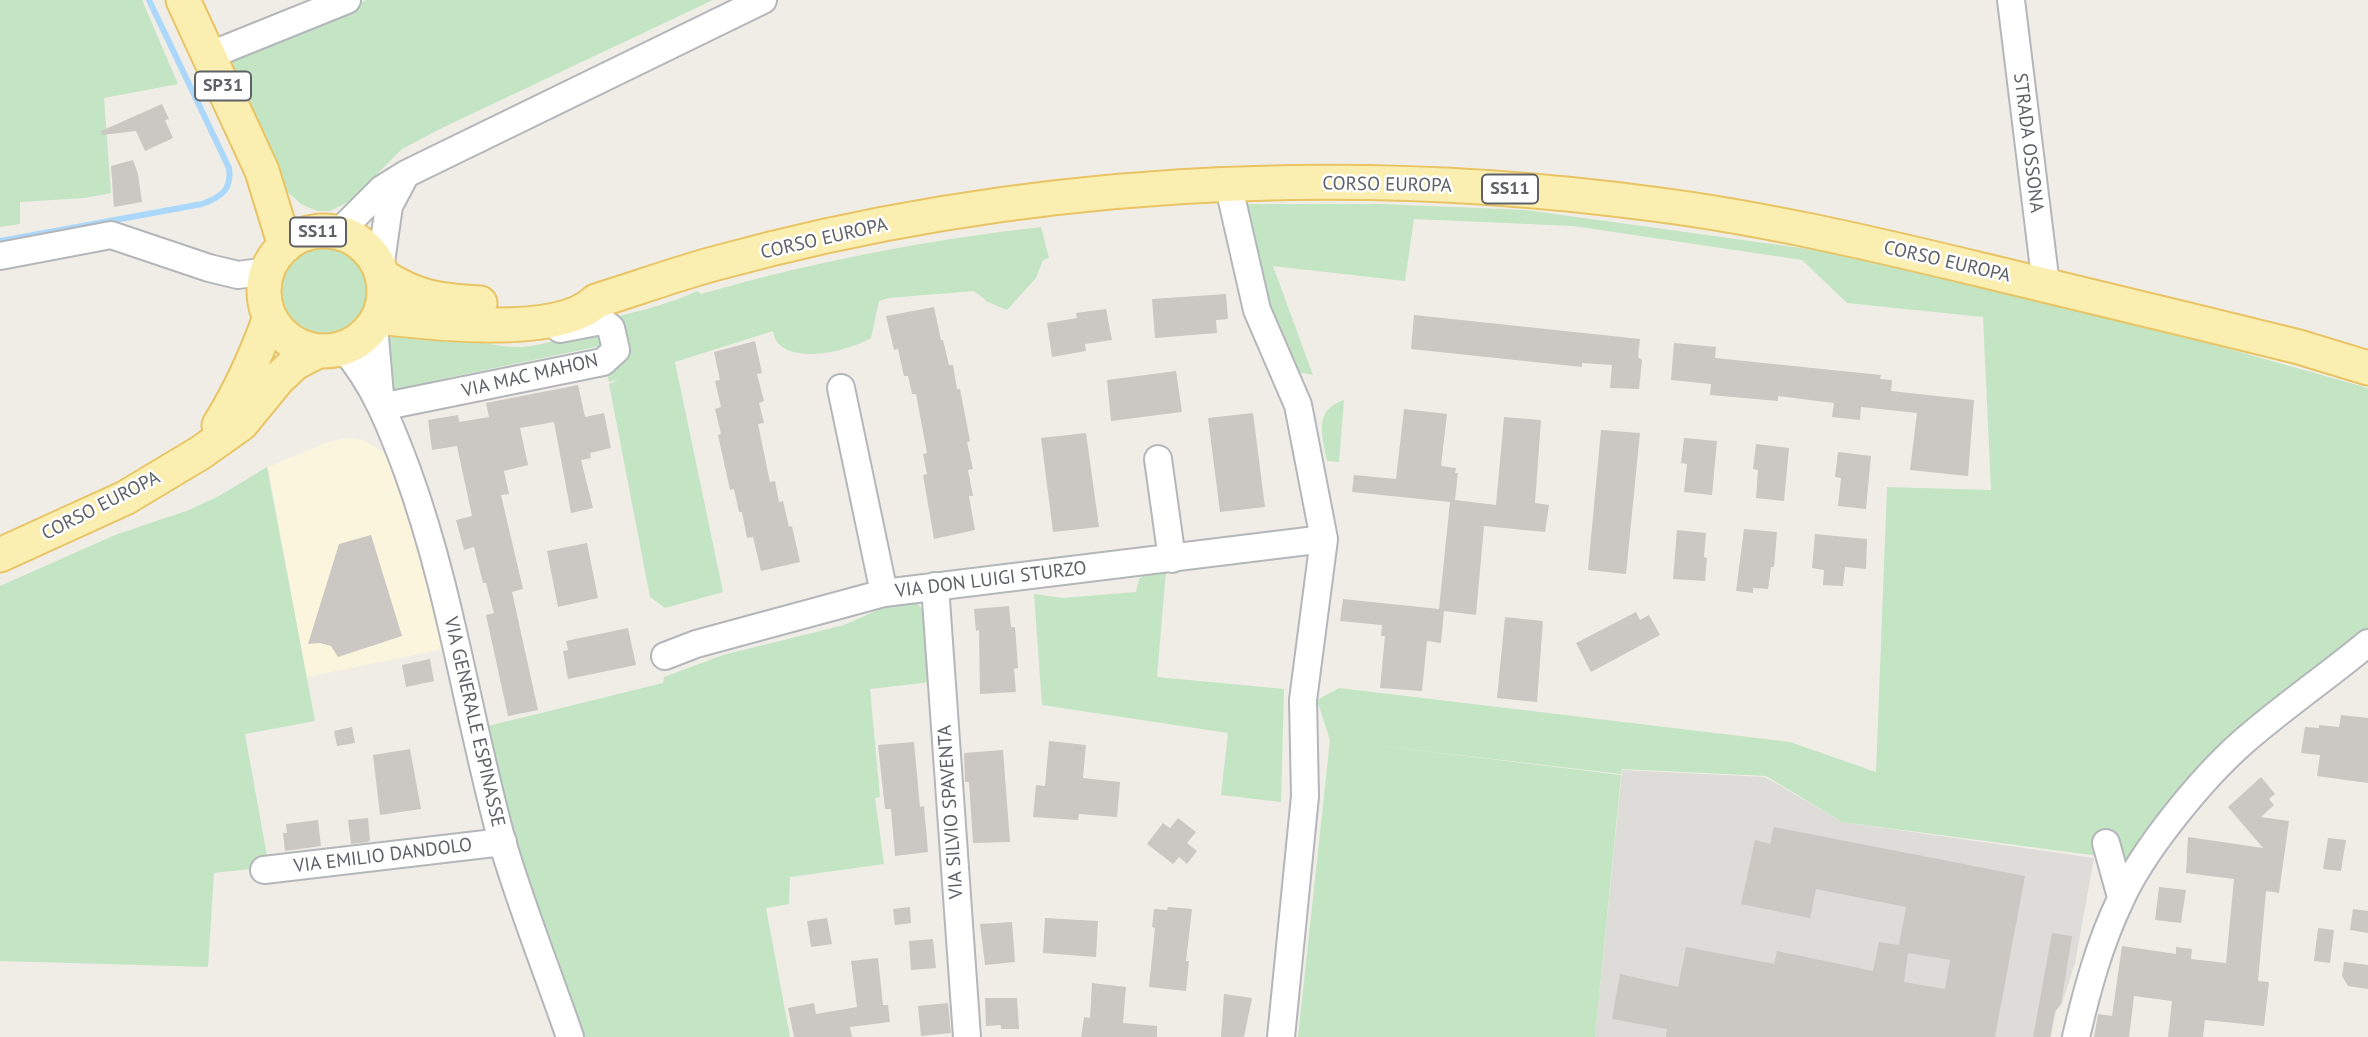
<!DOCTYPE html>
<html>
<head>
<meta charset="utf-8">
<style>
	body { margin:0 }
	canvas { display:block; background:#efede6 }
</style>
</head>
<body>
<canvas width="2368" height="1037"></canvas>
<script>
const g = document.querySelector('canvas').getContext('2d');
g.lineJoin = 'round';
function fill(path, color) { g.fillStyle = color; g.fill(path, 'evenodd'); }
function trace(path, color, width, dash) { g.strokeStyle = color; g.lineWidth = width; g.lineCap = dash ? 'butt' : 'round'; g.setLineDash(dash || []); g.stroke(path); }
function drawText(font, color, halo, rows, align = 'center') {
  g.font = font + ' "PT Sans",sans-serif'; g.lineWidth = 5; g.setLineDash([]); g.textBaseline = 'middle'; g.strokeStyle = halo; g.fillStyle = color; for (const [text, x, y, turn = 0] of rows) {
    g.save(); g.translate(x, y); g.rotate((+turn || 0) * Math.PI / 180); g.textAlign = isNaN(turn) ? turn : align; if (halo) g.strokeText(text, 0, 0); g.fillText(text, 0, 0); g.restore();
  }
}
fill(new Path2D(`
	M346,438L363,440L392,457L448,648L307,677L268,467L328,442Z`), '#fcf5de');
fill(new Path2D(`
	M1622,770L1765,777L1842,822L2094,858L2075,963L2062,1004L2056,1011L2051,1037H1595Z`), '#dedcd8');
fill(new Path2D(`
	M0,0H142L178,84L104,98L111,193L84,198L20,202V224L0,227Z
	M367,0H713L444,127L402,149L350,201L330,211H317L301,204L281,186L224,59Z
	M1246,204H1382L1526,210L1844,254L2204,342L2368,388V628L2258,714L2213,752L2128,866L2114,858L1842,822L1766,776L1622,769L1621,774L1366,744L1621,775L1595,1037H1298L1330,740L1317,700L1339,688L1790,742L1876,772L1887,487L1991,490L1983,317L1847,303L1802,260L1573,226L1414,219L1405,281L1273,266L1313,375L1292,371L1267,317L1241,207Z
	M1041,227L1049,258L1043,260L1036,278L1007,310L988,302L974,291L888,298L879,301L871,338C850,350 796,365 777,342C775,339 774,335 773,331L675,362L723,592L665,608L650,597L609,384L618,380L609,382L605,368L615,317C642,310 671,304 697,291L701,294C812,262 925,240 1041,227Z
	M282 290a44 44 0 1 1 88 0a44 44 0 1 1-88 0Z
	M596,330H601L605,345L447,378L424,388L392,394L388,339C418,322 485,349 522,347C546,345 572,335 596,330Z
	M1344,400L1339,462L1327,461C1322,436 1313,410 1344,400Z
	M267,467L315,721L245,734L269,867L214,873L208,967L0,961V586L115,535L189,510L219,496Z
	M1166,571L1157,677L1284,689L1281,802L1221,795L1228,733L1042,705L1034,594L1063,598L1136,592L1139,579L1149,572Z
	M907,602L917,603L922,609L930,682L870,689L880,797L875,798L884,864L790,877L789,904L766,908L790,1037H581L507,822L488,726L663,683L664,677L723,655L844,625L894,603Z`), '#c4e5c4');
trace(new Path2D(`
	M0,241L202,204C221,197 232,190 229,168L149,0`), '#abd8fa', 6);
fill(new Path2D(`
	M162,104L169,119L165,120L173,138L145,151L136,131L102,135L101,131Z
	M133,160L138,174L142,202L114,207L111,166Z
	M1226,294L1228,319L1216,320L1217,333L1155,338L1152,299Z
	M934,307L941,340H943L949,365H953L957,389H960L970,441L967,442L973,469L968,470L973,496H969L975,530L934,539L923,475L927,474L923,454L927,453L916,394H912L908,376H904L898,349L894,350L886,316Z
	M1106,309L1112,340L1085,344L1086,351L1052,357L1047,323L1077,318L1076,313Z
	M1414,315L1640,339L1638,357L1642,360L1639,389L1610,388L1612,365L1582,363V367L1411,349Z
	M755,341L762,373L757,374L764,401L759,403L764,423L758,424L770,482L775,481L779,502L783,501L789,527L792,526L800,562L761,571L753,537L747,538L742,512H739L734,489L730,490L718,435L721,434L715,409L721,407L715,381L720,380L714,352Z
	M1674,343L1716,347L1715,358L1881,375L1880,379L1892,380L1891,391L1974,400L1968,476L1910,470L1917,413L1861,407L1860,420L1832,417L1834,403L1778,396V401L1710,395L1711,384L1671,380Z
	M1176,371L1182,412L1111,421L1107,380Z
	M578,385L585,417L604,413L611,448L590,453L591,458L581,460L593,508L571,513L554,422L520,428L528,465L504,471L509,494L501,495L523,589L512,592L538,710L508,716L486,615L494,613L486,583H483L474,547L464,550L456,520L472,516L457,446L432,450L428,420L458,415L459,422L489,417L486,403Z
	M1404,409L1447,414L1441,466L1456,468L1455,473H1458L1455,500L1496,505L1504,417L1541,420L1535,503L1549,505L1545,532L1484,526L1476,615L1444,611L1441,643L1427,641L1422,691L1380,688L1385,636H1381L1382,625L1340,621L1343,599L1439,609L1450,502L1352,492L1354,475L1396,479Z
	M1253,413L1265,507L1220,512L1208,418Z
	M1601,430L1640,433L1626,574L1588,570Z
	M1086,433L1099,527L1053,532L1041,438Z
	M1684,438L1717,441L1712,495L1684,492L1687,464L1681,463Z
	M1756,444L1789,448L1784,501L1756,498L1758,470L1753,469Z
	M1838,452L1871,456L1866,509L1838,506L1841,478L1835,477Z
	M1744,529L1777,532L1774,567H1771L1768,589L1753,588V593L1736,591Z
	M1677,530L1706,533L1704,557L1707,558L1705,581L1673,579Z
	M1815,534L1867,539L1866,569L1845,567L1843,586L1823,585L1824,570L1812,568Z
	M371,535L402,636L338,657L331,646L320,643L308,644L339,544Z
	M587,543L598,598L558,607L547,551Z
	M1009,606L1011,627H1015L1018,668L1014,669L1016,692L980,694L979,630L976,631L974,609Z
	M1636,612L1640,620L1649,615L1660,635L1591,672L1576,643Z
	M1505,617L1543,621L1537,702L1497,698Z
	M628,628L636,665L568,679L563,651L568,650L566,641Z
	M430,659L434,681L406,687L402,665Z
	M2341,715L2368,718V783L2317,776L2320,755L2301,753L2305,727L2319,728V725L2339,727Z
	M352,727L355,743L337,746L334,731Z
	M1049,741L1086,745L1083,778L1120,782L1117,817L1079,814L1078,820L1033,817L1036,785L1045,786Z
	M914,742L920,807L924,806L928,852L895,856L891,809H885L878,745Z
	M410,749L421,809L380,815L373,755Z
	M1003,750L1010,842L973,843L969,782H965L964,753Z
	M2261,777L2275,794L2269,799L2274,805L2261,817L2289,821L2279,893L2266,891L2258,981L2269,982L2264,1026L2205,1020L2203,1037H2168L2172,1001L2134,996L2129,1037H2094L2098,1014L2112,1016L2122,946L2176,954V947L2192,949L2191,959L2226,963L2234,879L2186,873L2188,837L2263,848L2228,807Z
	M368,818L370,840L368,842L351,844L348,820Z
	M1178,818L1196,832L1187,843L1197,851L1187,864L1179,857L1173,864L1147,844L1163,823L1170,828Z
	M318,820L321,846L285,851L283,833H287L286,824Z
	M1774,827L2025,876L1995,1037H1666L1667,1029L1612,1019L1620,974L1678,987L1686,947L1774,964L1777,951L1873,971L1879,942L1899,945L1906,907L1816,889L1810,918L1741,904L1755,840L1770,844ZM1908,953L1950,960L1945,989L1904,982Z
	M2328,838L2346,840L2341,871L2323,869Z
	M2159,887L2186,890L2181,923L2155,920Z
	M910,907L911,923L895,925L893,909Z
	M1168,907L1192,909L1186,961H1189L1186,991L1149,987L1155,928L1152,927L1154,909L1167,910Z
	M2353,909L2368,911V933L2350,930Z
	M827,918L832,944L811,947L807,921Z
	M1045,918L1098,921L1096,957L1043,953Z
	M1012,922L1015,962L985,965L980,924Z
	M2318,928L2334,930L2330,963L2314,961Z
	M2052,933L2072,936L2061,1004L2055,1011L2050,1037H2033Z
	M933,939L936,968L911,970L909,941Z
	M878,958L883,1005H888L890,1022L850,1027L852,1037H794L788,1008L814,1003L816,1014L857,1007L851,961Z
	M2344,962L2368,965V989L2348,986L2342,976Z
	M1092,983L1126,987L1123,1023L1157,1026V1037H1081L1084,1017L1090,1018Z
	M1224,994L1252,998L1244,1037H1221Z
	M985,998H1017L1019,1029H1001V1025L986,1026Z
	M948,1003L951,1033L921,1036L918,1006Z`), '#cbc8c4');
const minor = new Path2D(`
	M2011,0L2046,285
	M208,56L347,0
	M1228,183L1257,310L1298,405L1324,539L1303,700L1305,796L1281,1037
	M338,233L382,189L406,174L763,0
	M0,256L111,235L209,268L238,275L268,271
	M380,269L389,206L405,176
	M374,326L380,395
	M343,348C374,383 391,427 407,470C451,590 468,718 502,841C521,906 548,973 570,1037
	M841,388L884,593
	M381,407L603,362L616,350L611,328L602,321L560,329
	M1158,459L1172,559
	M935,586L967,1037
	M665,656L696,644L884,593L1324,539
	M2106,843L2121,897
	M264,870L503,842
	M2076,1037C2087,990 2099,945 2120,901C2142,851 2202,778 2243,742C2283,707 2327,677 2368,643`);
const major = new Path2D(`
	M183,0L262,171L285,246
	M264 291a60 60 0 1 1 120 0a60 60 0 1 1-120 0Z
	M383,276C417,298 440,301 480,303
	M379,317C430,323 559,338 596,301C635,289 673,275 713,264C1017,180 1341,162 1653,204C1763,218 1870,243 1978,269C2085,294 2192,321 2299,347L2368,368
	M219,425C241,390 256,356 270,317
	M0,555L125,498L200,453L241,424L278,379L295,363L318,351`);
trace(minor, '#b3b6ba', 30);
trace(major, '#e9c465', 37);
trace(minor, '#fff', 26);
trace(major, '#faeeb0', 33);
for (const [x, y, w] of [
	[223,86,56],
	[1510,189,56],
	[318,232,56]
]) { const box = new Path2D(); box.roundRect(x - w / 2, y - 14.5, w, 29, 5); g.fillStyle = '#fff'; g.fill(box); trace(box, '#5e6166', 2); }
drawText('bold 18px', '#5e6166', null, [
	["SP31",223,86],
	["SS11",1510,189],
	["SS11",318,232]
]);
drawText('19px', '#5e6166', '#fff', [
	["STRADA OSSONA",2028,143,83],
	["CORSO EUROPA",1387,185,1],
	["CORSO EUROPA",824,239,-13],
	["CORSO EUROPA",1947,262,13],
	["VIA MAC MAHON",530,376,-13],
	["CORSO EUROPA",101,506,-27],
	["VIA DON LUIGI STURZO",991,580,-7],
	["VIA GENERALE ESPINASSE",474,722,77],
	["VIA SILVIO SPAVENTA",951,812,-94],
	["VIA EMILIO DANDOLO",383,856,-7]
]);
</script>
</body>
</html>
